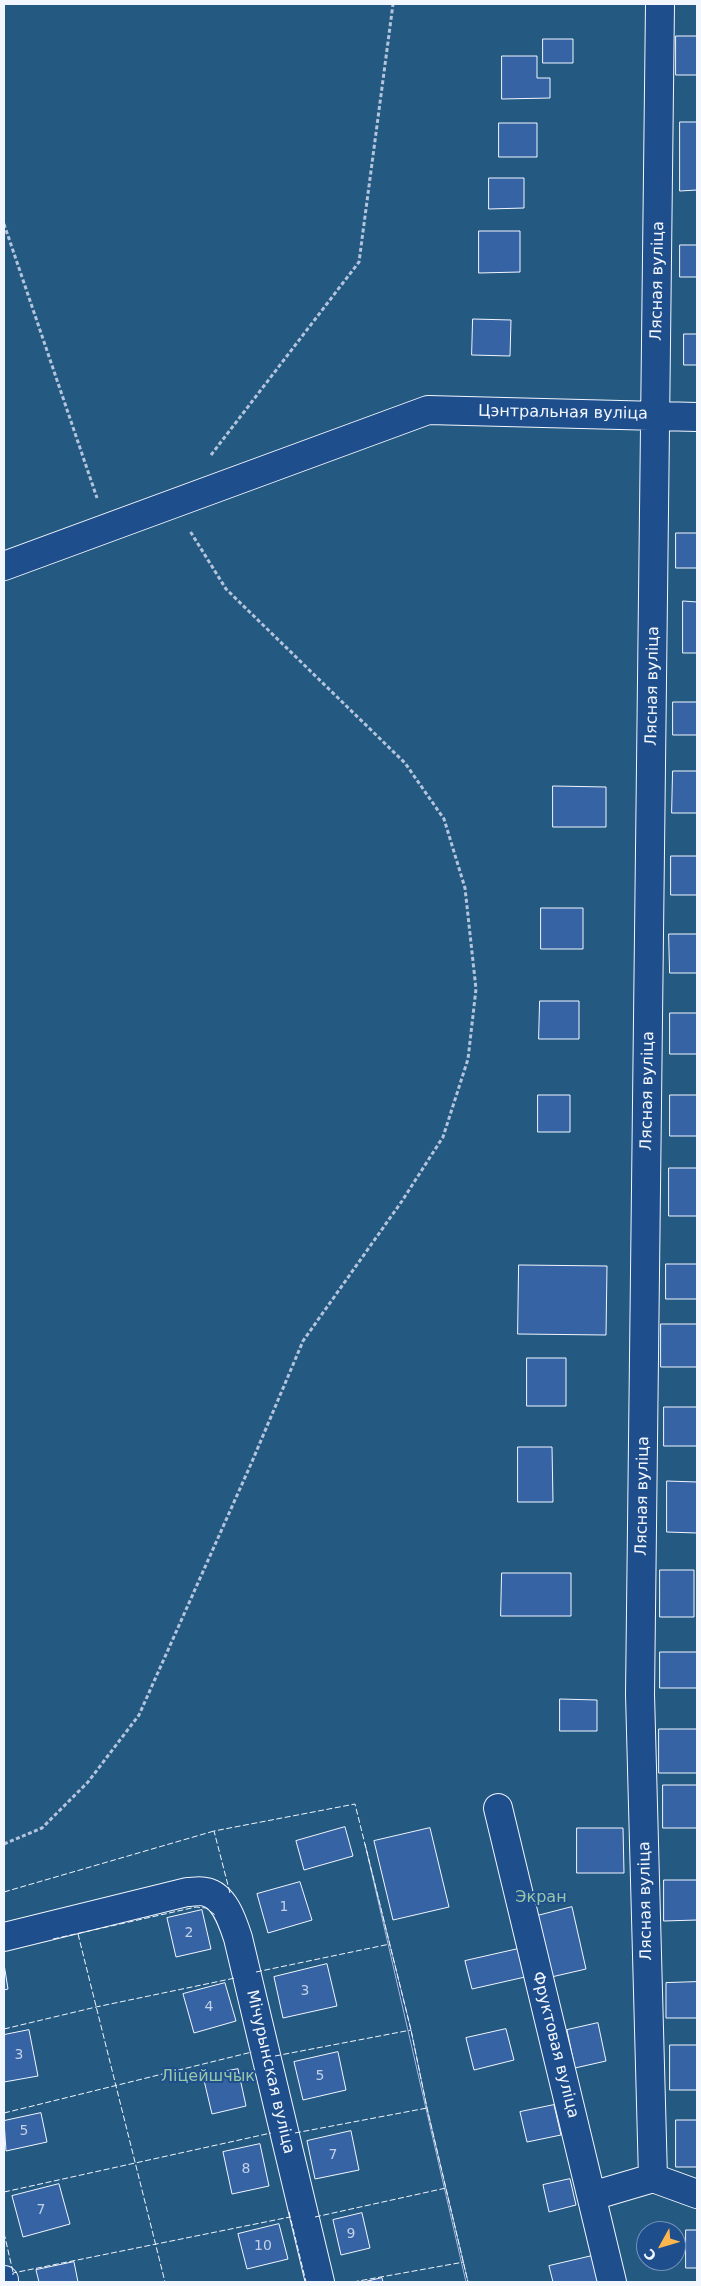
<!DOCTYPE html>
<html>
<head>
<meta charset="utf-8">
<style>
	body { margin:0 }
	#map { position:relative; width:701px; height:2286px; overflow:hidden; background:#1f4e8c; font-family:"DejaVu Sans",sans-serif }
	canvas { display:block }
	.frame { position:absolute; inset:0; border:5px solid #f2f6ff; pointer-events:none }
	.north { position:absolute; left:636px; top:2221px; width:50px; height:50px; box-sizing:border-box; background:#1f4e8c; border:1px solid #7391ba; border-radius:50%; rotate:231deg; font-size:14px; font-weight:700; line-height:20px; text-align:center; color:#f2f6ff }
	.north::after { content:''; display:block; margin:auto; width:18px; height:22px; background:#ffb74d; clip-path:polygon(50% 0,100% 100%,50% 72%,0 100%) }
</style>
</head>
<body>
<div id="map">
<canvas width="701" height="2286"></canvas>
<div class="frame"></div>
<div class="north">С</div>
</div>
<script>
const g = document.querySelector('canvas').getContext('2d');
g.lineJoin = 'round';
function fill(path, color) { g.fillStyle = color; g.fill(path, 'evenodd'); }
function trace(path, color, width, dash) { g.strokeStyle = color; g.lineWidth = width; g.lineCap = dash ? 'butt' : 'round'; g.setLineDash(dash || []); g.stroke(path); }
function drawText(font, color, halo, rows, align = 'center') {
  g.font = font + ' "DejaVu Sans",sans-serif'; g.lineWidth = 4; g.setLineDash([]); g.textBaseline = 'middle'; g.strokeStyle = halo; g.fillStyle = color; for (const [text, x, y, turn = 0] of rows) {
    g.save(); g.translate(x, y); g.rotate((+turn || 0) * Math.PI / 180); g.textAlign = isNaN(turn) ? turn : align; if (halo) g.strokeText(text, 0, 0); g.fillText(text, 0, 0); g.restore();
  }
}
const green = new Path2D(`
	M4,4H697V2282H468L427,2108L411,2030L365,1844L466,2282H4ZM646,2231H676V2261H646Z`);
fill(green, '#245a82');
trace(green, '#a8bbd7', 1);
const building = new Path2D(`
	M676,36H697V75H676Z
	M543,39H573V63H543Z
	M502,56H537V78H550V98L502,99Z
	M680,122H697V190L680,191Z
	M499,123H537V157H499Z
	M489,178H524V208L489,209Z
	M479,231H520V272L479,273Z
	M680,245H697V277H680Z
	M473,319L511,320L510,356L472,355Z
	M684,334H697V365H684Z
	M676,533H697V568H676Z
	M683,601L697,602V653H683Z
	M673,702H697V735H673Z
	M673,771H697V813H672Z
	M553,786L606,787V827H553Z
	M671,856H697V895H671Z
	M541,908H583V949H541Z
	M669,934H697V973H670Z
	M540,1001H579V1039H539Z
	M670,1013H697V1054H670Z
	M538,1095H570V1132H538Z
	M670,1095H697V1136H670Z
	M669,1168H697V1216H669Z
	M666,1264H697V1299H666Z
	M519,1265L607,1266L606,1335L518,1334Z
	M661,1324H697V1367H661Z
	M527,1358H566V1406H527Z
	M664,1407H697V1446H664Z
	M518,1447H552L553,1502H518Z
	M667,1481L697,1482V1533L667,1532Z
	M660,1570H694V1617H660Z
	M502,1573H571V1616H501Z
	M660,1652H697V1688H660Z
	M560,1699L597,1700V1731H560Z
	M659,1729H697V1773H659Z
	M663,1785H697V1828H663Z
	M345,1827L353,1856L304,1870L296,1841Z
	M430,1828L449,1907L393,1920L374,1841Z
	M577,1828H623L624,1873H577Z
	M664,1880H697V1920L664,1921Z
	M300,1882L312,1920L268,1933L257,1894Z
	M572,1907L586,1969L547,1978L533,1917Z
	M202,1910L211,1949L176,1957L167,1918Z
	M518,1949L525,1977L472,1989L465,1961Z
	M4,1964L8,1989L4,1990Z
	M327,1964L337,2006L283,2018L274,1977Z
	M697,1982V2018H666V1983Z
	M225,1983L236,2021L194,2033L183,1994Z
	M598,2023L606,2061L575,2068L567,2030Z
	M506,2029L514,2060L474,2070L466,2038Z
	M29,2030L38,2076L4,2082V2035Z
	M670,2045H697V2090H670Z
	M338,2052L346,2090L303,2100L294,2062Z
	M238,2069L246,2106L212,2114L203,2076Z
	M554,2105L561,2135L527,2142L520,2112Z
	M41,2113L47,2142L6,2151L4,2121Z
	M676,2120H697V2167H676Z
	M351,2131L359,2170L315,2179L307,2141Z
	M260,2144L269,2186L232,2194L223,2152Z
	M570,2179L576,2205L549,2212L543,2185Z
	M59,2184L70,2224L23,2237L12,2196Z
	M362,2213L370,2248L341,2255L333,2220Z
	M279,2224L288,2259L247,2269L238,2234Z
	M686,2230H697V2268H686Z
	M592,2256L598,2282H553L549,2266Z
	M74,2262L78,2282H39L36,2270Z
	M382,2278L383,2282H364Z`);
fill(building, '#3563a3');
trace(building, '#f2f6ff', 1);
const street = new Path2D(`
	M4,566L428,410L697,417
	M498,1808L612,2282
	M4,1937L187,1892C193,1892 200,1890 206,1892C225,1896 233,1923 238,1938L320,2282
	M653,2178L640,1694L660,4
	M592,2196L653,2178L697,2194
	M4,2280V2282`);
trace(street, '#f2f6ff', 30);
trace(new Path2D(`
	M4,224L97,498
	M211,455L359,262L393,4
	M4,1844L42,1828L88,1782L139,1715L251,1464L303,1341L402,1201L443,1137L468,1059L476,989L465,888L444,819L405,763L226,589L190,531`), '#b3c4dc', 3, [4, 2.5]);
trace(street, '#1f4e8c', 28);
trace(new Path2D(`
	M4,1892L214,1831
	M230,1893L214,1831L355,1804L411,2030L427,2108L468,2282
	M78,1934L165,2282
	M53,1939L196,1907L206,1908L215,1915
	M256,1972L390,1944
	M4,2029L96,2007L235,1978
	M275,2056L411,2030
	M4,2113L252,2052
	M295,2133L427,2108
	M4,2192L271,2133
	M289,2212L306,2282
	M315,2217L446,2188
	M4,2233L13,2272
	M13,2275V2273L290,2217
	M353,2282L464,2262`), '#f2f6ff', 1, [6, 2.5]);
drawText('14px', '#c3d1e8', null, [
	["1",284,1907],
	["2",189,1933],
	["3",305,1991],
	["4",209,2007],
	["3",19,2055],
	["5",320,2076],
	["5",24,2131],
	["7",333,2155],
	["8",246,2169],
	["7",41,2210],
	["9",351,2234],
	["10",263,2246]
]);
drawText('16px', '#f2f6ff', '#1f4e8c', [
	["Лясная вуліца",658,281,-89],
	["Цэнтральная вуліца",563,413,1],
	["Лясная вуліца",653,686,-89],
	["Лясная вуліца",648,1091,-89],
	["Лясная вуліца",643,1496,-89],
	["Лясная вуліца",646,1901,-91],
	["Фруктовая вуліца",555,2045,76],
	["Мічурынская вуліца",270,2072,77]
]);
drawText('16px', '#97c8a6', '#1f4e8c', [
	["Экран",541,1898],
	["Ліцейшчык",208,2077]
]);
</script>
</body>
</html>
